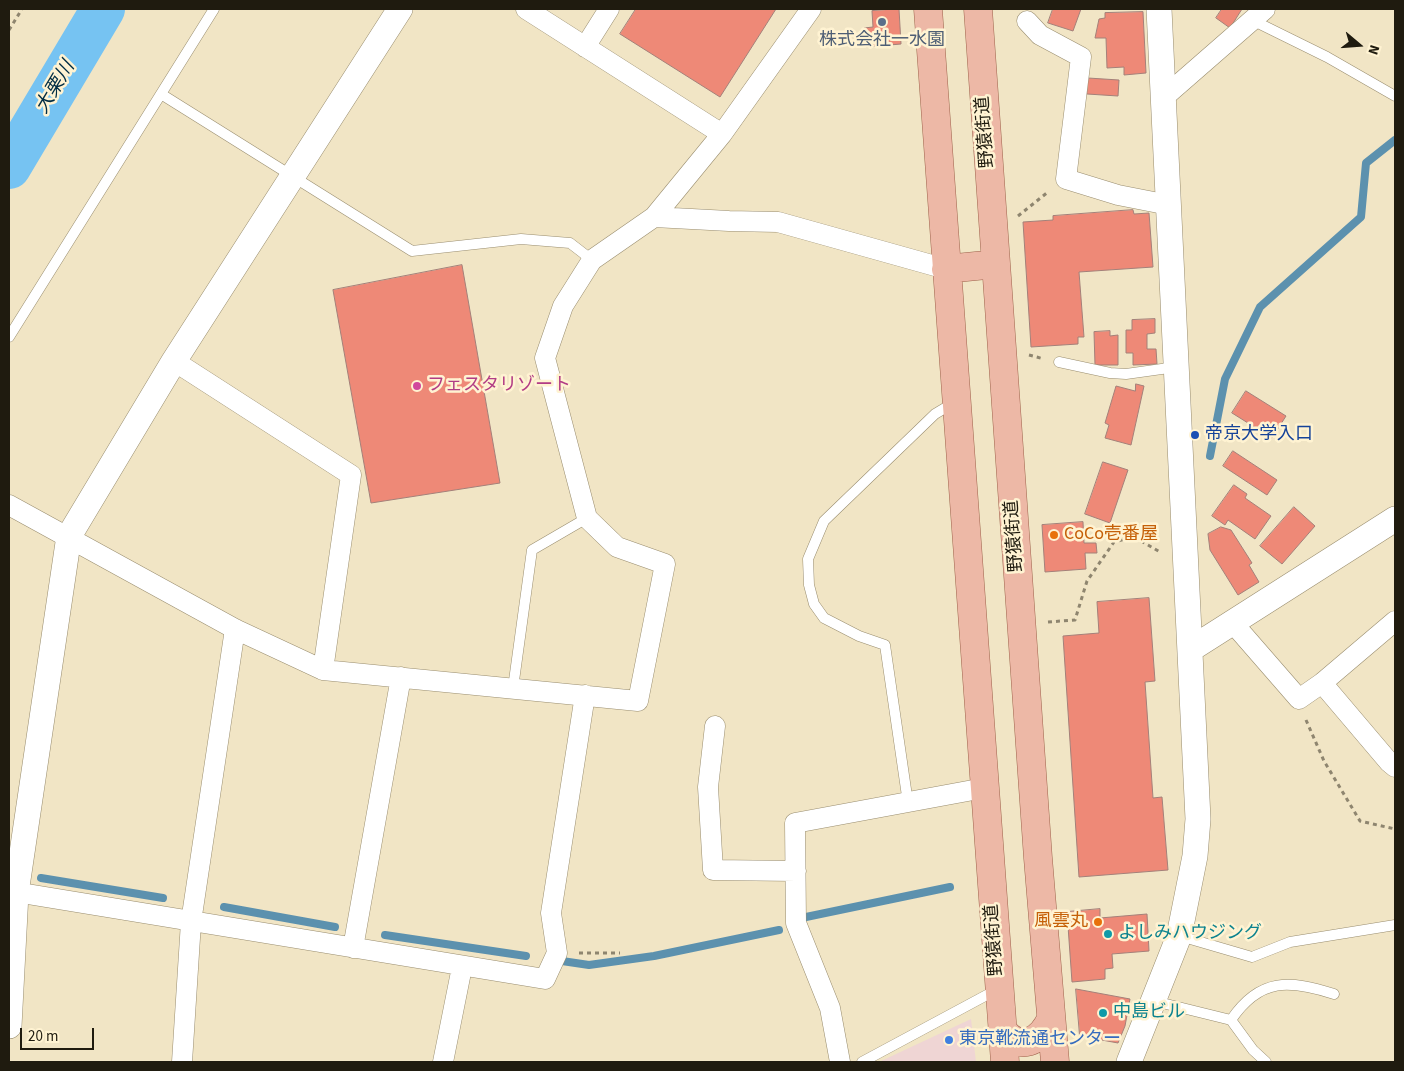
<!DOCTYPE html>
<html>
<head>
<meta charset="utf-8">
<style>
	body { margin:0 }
	#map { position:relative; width:1404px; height:1071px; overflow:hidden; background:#f1e5c5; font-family:"Source Sans 3",sans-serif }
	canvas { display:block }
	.frame { position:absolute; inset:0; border:10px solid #1f1b0f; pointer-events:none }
	.north { position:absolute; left:1334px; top:20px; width:50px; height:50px; -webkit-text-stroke:4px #fff3d2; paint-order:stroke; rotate:108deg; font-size:14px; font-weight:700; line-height:20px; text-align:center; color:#1f1b0f }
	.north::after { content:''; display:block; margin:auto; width:18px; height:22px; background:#1f1b0f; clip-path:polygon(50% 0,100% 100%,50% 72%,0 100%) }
	.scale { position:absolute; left:20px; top:1028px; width:74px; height:22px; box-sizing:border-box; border:2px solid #1f1b0f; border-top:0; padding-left:6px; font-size:15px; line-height:18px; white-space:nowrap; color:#1f1b0f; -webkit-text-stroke:4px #fff3d2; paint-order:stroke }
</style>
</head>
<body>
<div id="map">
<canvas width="1404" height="1071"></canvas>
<div class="frame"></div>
<div class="north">N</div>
<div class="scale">20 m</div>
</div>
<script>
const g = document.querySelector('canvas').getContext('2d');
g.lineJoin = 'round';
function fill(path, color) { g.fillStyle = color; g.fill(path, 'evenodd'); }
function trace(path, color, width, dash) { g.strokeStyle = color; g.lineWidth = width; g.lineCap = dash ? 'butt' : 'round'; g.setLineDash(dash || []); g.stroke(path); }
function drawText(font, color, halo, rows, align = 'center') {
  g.font = font + ' "Source Sans 3","Noto Sans JP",sans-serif'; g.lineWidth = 5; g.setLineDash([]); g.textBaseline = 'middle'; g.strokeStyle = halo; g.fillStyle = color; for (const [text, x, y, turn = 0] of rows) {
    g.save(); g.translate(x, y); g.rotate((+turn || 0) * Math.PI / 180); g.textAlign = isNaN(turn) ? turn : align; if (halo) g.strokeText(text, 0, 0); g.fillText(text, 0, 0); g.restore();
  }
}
fill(new Path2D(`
	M971,1019L976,1062H879Z`), '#efd5d4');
trace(new Path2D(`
	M1210,456L1225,379L1260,307L1361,217L1366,163L1395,140
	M41,878L163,898
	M224,907L335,927
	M806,917L950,887
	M385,935L526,956
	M562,961L589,965L654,956L779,930`), '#5c91ae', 8);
trace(new Path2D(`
	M9,167L103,9`), '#76c3f2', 44);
const building = new Path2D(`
	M636,9H776L720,97L620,34Z
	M899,9L901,44L866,47L864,28L873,27L872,11Z
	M1053,9H1081L1073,31L1048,23Z
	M1222,9H1242L1230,28L1216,18Z
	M1143,12L1146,73L1124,75V67L1107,68L1106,38H1095L1099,19L1105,18V13Z
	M1088,78L1119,80L1118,96L1087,94Z
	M1133,210L1134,214L1149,213L1153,267L1079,272L1084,337H1078V344L1031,347L1023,222L1053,220V216Z
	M462,265L500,483L371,503L333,290Z
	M1155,319V333L1147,334V349H1156L1157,364L1133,365V353H1126V330H1132V320Z
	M1110,331V336L1118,335V365H1095L1094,332Z
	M1136,384L1144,386L1131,445L1105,438L1109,425L1105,423L1116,386L1135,391Z
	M1246,391L1286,416L1272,438L1232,413Z
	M1233,451L1277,480L1267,495L1223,466Z
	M1103,462L1128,470L1110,523L1085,514Z
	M1234,485L1247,494L1245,498L1271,516L1255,539L1228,520L1225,525L1212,516Z
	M1294,507L1315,526L1282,564L1260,546Z
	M1083,522L1084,543H1096L1097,553H1085L1086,569L1045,572L1042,525Z
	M1221,527L1231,530L1252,563L1249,565L1259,582L1238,595L1210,550L1208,534Z
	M1149,598L1155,681L1145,682L1153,798L1162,797L1168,870L1079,877L1063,636L1099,633L1097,602Z
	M1100,909V918L1147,914L1149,951L1112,954L1113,968L1105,969V979L1072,982L1067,912Z
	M1076,989L1130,999L1125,1026L1118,1043L1080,1036Z`);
fill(building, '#ee8977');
trace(building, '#a38079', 1);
const service = new Path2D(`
	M1252,20L1327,57L1395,96
	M161,94L412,251L521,239L570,243L592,260
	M9,337L214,9
	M1059,362L1110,373L1126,374L1176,367
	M513,688L532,550L587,518
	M908,803L885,645L859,636L824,618L814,604L809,585L808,559L824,521L935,414L955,402
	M1180,936L1252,957L1290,942L1395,925
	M1154,1001L1231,1020L1253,1050L1266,1062
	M1231,1020C1260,977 1290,980 1334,994
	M862,1062L998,989`);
const minor = new Path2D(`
	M526,9L722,134
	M1027,21L1040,35L1081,57L1066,179L1118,195L1169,205
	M585,47L609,9
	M1163,98L1265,9
	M654,217L722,134L811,9
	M174,361L351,475L323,670
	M9,505L235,629L323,670L638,701L665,564L617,547L587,518L545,358L563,306L592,260L654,217L729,221L778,222L946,269
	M1232,622L1299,699L1322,683L1395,621
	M1322,683L1389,762L1395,767
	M715,726L708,787L713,870L796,871
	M9,891L545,979L557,953L551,913L585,695
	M353,948L401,677
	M182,1062L191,922L235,629
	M443,1062L462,967
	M840,1062L830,1008L796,923L795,823L984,788`);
const tertiary = new Path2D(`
	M1191,649L1395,519
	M9,1026L16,893L69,536L174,361L400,9
	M1129,1062L1179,936L1195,856L1198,819L1159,9`);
const primary = new Path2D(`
	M928,9L1005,1062
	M978,9L1038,858L1055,1062
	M946,269L996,264
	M1002,1029C1019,1053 1040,1042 1051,1019`);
trace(service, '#998d6f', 11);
trace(minor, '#998d6f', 21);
trace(tertiary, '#998d6f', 26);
trace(primary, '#9d624b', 29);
trace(new Path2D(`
	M9,30L22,9
	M1018,216L1048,192
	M1029,355L1044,359
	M1048,622L1075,620L1087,581L1114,542L1134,537L1160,552
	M1306,720L1324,761L1360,821L1395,829
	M579,953H620`), '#8e856f', 3, [4, 4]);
trace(service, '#fff', 10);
trace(minor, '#fff', 20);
trace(tertiary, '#fff', 25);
trace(primary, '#edb8a6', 28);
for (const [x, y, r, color] of [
	[882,22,5,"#5c6f8a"],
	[417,386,5,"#d1479c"],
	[1195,435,5,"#1a4fb4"],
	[1054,535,5,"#e8710a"],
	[1098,922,5,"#e8710a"],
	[1108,934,5,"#0f9aa8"],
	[1103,1013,5,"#0f9aa8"],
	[949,1040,5,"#3f7fe0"]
]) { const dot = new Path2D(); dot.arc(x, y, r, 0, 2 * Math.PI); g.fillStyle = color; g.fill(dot); trace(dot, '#fff3d2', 2); }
drawText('18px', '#4e5e75', '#fff3d2', [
	["株式会社一水園",882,41]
]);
drawText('18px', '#1f1b0f', '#fff3d2', [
	["野猿街道",986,132,-94],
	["野猿街道",1015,536,-94],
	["野猿街道",995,940,-94]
]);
drawText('18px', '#b23c85', '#fff3d2', [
	["フェスタリゾート",427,386]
], 'left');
drawText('18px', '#164399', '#fff3d2', [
	["帝京大学入口",1205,435]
], 'left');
drawText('18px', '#c56008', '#fff3d2', [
	["CoCo壱番屋",1064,535],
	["風雲丸",1088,922,"right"]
], 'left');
drawText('18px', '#0d838f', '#fff3d2', [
	["よしみハウジング",1118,934],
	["中島ビル",1113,1013]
], 'left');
drawText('18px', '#366cbe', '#fff3d2', [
	["東京靴流通センター",959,1040]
], 'left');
drawText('italic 19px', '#002d44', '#fff3d2', [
	["大栗川",56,88,-59]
]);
</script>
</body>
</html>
